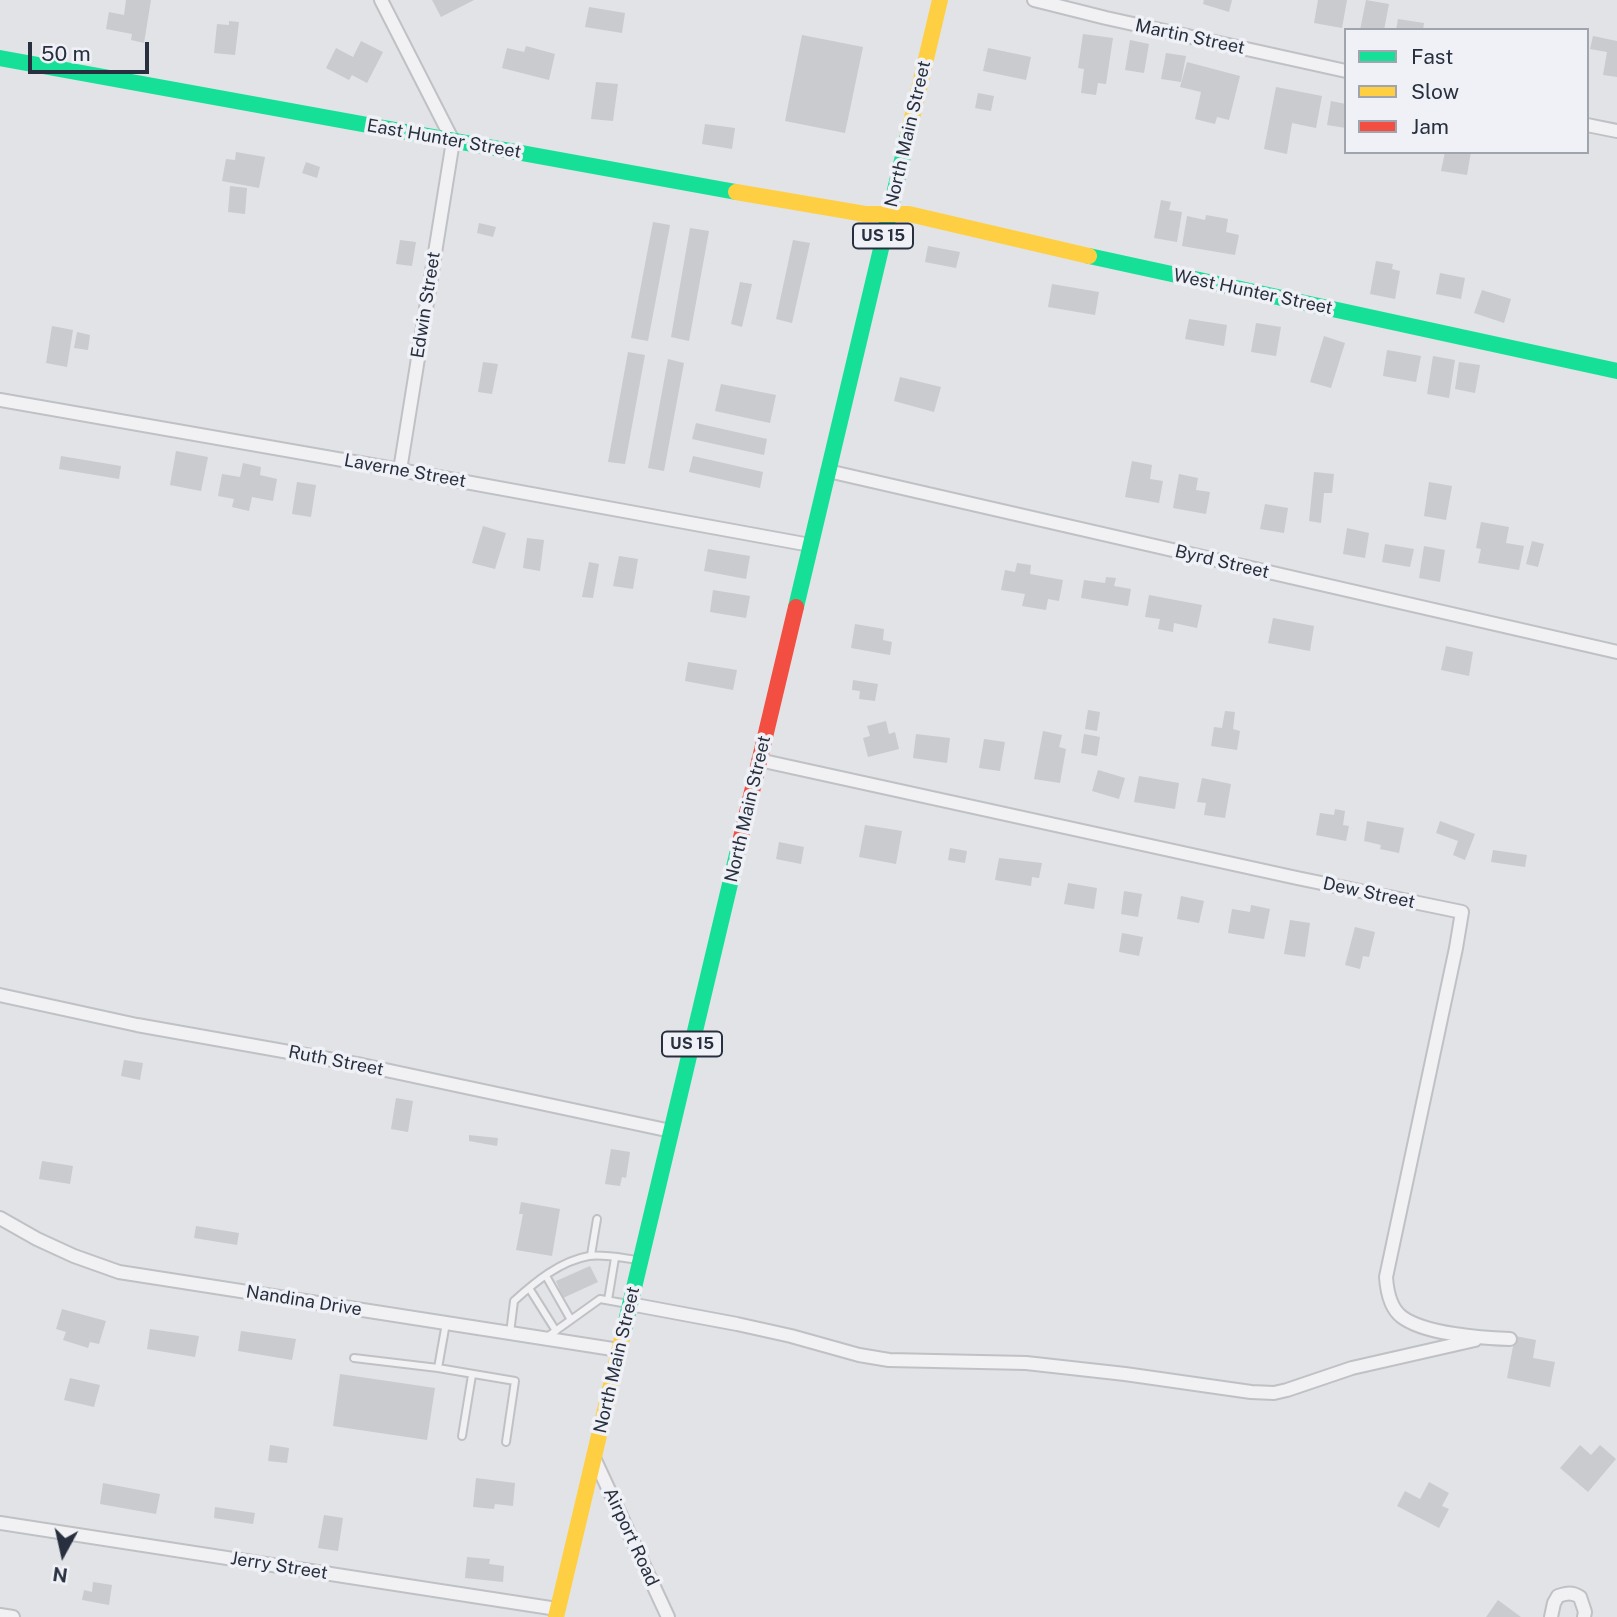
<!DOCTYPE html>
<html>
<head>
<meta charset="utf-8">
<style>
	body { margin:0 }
	#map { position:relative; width:1617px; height:1617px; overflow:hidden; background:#e1e3e6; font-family:"Public Sans",sans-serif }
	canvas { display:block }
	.legend { position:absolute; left:1344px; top:28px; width:245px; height:126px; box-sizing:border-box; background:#eff1f6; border:2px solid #9fa4ad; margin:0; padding:9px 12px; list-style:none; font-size:21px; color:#28303f }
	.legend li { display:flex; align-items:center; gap:14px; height:35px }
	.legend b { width:35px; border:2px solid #9fa4ad }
	.north { position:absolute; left:28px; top:1519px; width:70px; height:70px; -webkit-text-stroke:5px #eff1f6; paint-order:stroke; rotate:188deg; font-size:19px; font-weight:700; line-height:28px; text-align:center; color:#28303f }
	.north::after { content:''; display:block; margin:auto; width:24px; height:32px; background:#28303f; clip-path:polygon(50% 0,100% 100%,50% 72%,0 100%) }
	.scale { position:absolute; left:28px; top:42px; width:121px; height:32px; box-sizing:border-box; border:4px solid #28303f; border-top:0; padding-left:9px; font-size:21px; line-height:24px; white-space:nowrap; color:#28303f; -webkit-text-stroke:5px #eff1f6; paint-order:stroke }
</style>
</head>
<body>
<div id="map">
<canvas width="1617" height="1617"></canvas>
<ul class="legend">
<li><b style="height:9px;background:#16e098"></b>Fast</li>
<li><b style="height:9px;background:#ffcf43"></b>Slow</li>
<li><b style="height:9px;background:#f24e42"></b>Jam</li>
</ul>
<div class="north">N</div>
<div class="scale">50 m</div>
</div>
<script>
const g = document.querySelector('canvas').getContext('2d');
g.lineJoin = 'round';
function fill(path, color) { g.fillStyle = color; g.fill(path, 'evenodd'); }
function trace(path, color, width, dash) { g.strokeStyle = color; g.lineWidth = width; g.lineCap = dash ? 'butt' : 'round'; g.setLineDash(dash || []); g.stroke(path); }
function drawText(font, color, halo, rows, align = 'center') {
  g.font = font + ' "Public Sans",sans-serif'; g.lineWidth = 7; g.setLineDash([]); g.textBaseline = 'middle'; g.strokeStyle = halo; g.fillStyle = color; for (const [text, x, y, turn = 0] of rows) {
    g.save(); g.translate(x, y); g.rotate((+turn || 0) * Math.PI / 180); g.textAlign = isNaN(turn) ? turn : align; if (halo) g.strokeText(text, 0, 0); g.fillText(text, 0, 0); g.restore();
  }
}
fill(new Path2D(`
	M126,0H151L144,43L131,40L132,34L106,29L109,12L124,15Z
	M432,0H474L441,17Z
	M1204,0H1232L1229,12L1203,4Z
	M1318,0H1347L1342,28L1314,23Z
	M1366,0L1389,4L1384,30H1360Z
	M589,7L625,13L622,33L585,27Z
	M1398,19L1424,23L1423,30H1396Z
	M229,21L239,22L235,55L214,53L217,24L229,25Z
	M1083,34L1113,38L1106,84L1098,83L1096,95L1081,93L1084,69L1078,68Z
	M802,35L863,47L845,133L785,121Z
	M1593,36L1617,41V77L1603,75L1607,52L1590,49Z
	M1130,40L1149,44L1144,73L1125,70Z
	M361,41L383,52L367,83L352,75L349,80L326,68L336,48L353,57Z
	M526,46L555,54L549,80L502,68L507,48L524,52Z
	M988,48L1031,57L1026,80L983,71Z
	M1166,53L1186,56L1181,82L1161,79Z
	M1187,62L1240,76L1229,120L1217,117L1215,124L1195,119L1201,92L1180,87Z
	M596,82L618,84L613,121L591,119Z
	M1276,87L1322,96L1316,128L1292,123L1287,154L1264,149Z
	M978,93L994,96L991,111L975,108Z
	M1331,101L1346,104V128L1327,125Z
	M705,124L735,128L732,149L702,144Z
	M236,152L265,157L259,188L222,181L226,159L235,160Z
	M1445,152H1471L1467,175L1441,171Z
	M306,162L320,167L317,178L302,173Z
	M230,186L247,188L245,214L228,212Z
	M1161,200L1171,202L1169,210L1182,212L1177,242L1154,238Z
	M1206,215L1228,219L1226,232L1239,235L1235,255L1182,246L1187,216L1205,220Z
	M653,222L670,225L648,341L631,338Z
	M479,223L496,227L493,237L477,233Z
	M690,228L709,231L689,341L671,337Z
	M400,240L416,242L412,266L396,264Z
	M793,240L810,243L792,323L776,319Z
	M928,246L960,252L956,268L925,262Z
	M1376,261L1393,264L1392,269L1400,271L1395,299L1370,294Z
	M1440,273L1465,278L1461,299L1436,294Z
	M740,282L752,284L742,327L731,324Z
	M1052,284L1099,292L1095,315L1048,307Z
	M1482,290L1511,299L1504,323L1474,313Z
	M1189,319L1227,325L1224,346L1185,339Z
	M1256,323L1281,327L1276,356L1251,352Z
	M52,326L73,330L67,367L46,363Z
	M77,332L90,335L88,350L74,348Z
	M1324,336L1345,343L1331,388L1310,382Z
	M1387,350L1421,356L1416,382L1383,376Z
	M628,352L645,355L625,464L608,462Z
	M1433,356L1455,360L1449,398L1427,394Z
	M668,359L684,363L664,471L648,468Z
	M483,362L498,364L492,394L478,392Z
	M1459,362L1480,365L1475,393L1455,389Z
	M900,377L941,387L934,412L894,401Z
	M721,384L776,395L770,423L715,411Z
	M696,423L767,439L764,455L692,439Z
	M176,451L208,457L201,491L170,485Z
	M61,456L121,466L119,479L59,469Z
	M693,456L763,472L760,488L689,472Z
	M1132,461L1152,465L1150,479L1163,481L1159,503L1125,497Z
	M243,463L261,467L260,475L277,479L273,501L252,497L249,511L232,507L234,499L218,496L222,474L240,477Z
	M1314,472L1334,474L1332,493H1324L1321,523L1309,521Z
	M1179,474L1198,478L1196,490L1210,492L1206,514L1173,508Z
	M297,482L316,485L311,517L292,514Z
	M1429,482L1452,486L1446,520L1424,516Z
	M1265,504L1288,508L1284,533L1260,529Z
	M1481,522L1509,527L1506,543L1524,546L1519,570L1478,563L1481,549L1476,548Z
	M483,526L506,533L495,569L472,563Z
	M1347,528L1369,533L1365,558L1343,554Z
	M527,538L544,540L540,571L523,568Z
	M1532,541L1544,544L1538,567L1526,564Z
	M1385,544L1414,549L1410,567L1382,562Z
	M1424,546L1445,550L1440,582L1419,578Z
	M708,549L750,556L746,579L704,571Z
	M619,556L638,559L633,589L613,586Z
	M589,562L599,564L593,598L582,597Z
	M1017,563L1031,565L1030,574L1063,580L1059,601L1048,599L1046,610L1022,606L1025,594L1001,590L1005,570L1015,572Z
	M1106,577L1116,578L1114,586L1131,589L1128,606L1081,598L1084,580L1105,583Z
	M713,590L750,596L746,618L710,612Z
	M1149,595L1202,605L1197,628L1174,623L1173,632L1158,629L1160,619L1145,617Z
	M1273,618L1314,626L1310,651L1268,643Z
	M855,624L884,629L883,640L892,642L890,655L851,648Z
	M1446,646L1473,652L1469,676L1441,670Z
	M688,662L737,670L733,690L685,681Z
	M853,680L878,684L875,701L859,699L860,691L852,690Z
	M1088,710L1100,712L1097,731L1085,729Z
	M1225,711L1235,712L1233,729L1240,731L1237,750L1211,746L1214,727L1222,728Z
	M886,721L889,734L895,732L899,749L868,757L863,738L870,736L867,726Z
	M1043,731L1062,735L1059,747L1066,749L1060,783L1034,779Z
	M916,734L950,738L947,763L913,758Z
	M1084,734L1100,737L1097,756L1081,753Z
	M984,739L1005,742L1000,771L979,768Z
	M1098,770L1125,778L1119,799L1092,791Z
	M1139,776L1179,783L1175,809L1134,802Z
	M1202,778L1231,784L1225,818L1204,815L1206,803L1197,802Z
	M1335,809L1345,811L1343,825L1349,826L1346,841L1316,835L1320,813L1334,815Z
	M1367,821L1404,828L1399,853L1380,849L1381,845L1364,841Z
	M1440,821L1475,834L1465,860L1453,855L1458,841L1436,833Z
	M865,825L902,831L896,864L859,857Z
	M779,842L804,847L801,864L776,859Z
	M950,848L967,851L965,863L948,860Z
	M1493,850L1527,855L1525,867L1491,862Z
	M999,858L1042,863L1039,878L1032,877L1031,886L995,880Z
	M1068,883L1097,888L1094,909L1064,904Z
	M1124,891L1142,894L1138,917L1121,914Z
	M1181,896L1204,901L1199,923L1177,919Z
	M1251,905L1270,909L1264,939L1228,933L1232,909L1250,912Z
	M1290,920L1310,923L1305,957L1284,954Z
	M1355,927L1375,932L1369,957L1363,956L1360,969L1345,965Z
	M1122,933L1143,937L1139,956L1119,952Z
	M124,1060L143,1063L140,1080L121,1076Z
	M396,1098L413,1101L408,1132L391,1129Z
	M469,1135L498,1138L497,1146L469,1141Z
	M611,1149L630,1152L626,1178L622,1177L620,1186L605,1184Z
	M42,1161L73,1166L70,1184L39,1179Z
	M521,1202L560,1209L552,1256L516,1250L523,1214H519Z
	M196,1226L239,1233L237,1245L194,1238Z
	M590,1266L598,1282L563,1298L556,1281Z
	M62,1309L106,1321L99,1344L90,1342L88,1348L63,1340L66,1332L56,1329Z
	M150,1329L199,1336L195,1357L147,1349Z
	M241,1331L296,1339L292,1360L238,1351Z
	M1515,1336L1536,1340L1533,1358L1555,1362L1550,1387L1507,1378Z
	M340,1374L435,1388L427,1440L333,1426Z
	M70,1378L100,1385L94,1407L64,1400Z
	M270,1445L289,1448L287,1463L268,1461Z
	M1580,1445L1591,1455L1600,1445L1616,1459L1588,1492L1560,1468Z
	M476,1478L515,1483L513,1506L495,1504L494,1509L473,1507Z
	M1429,1482L1449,1493L1442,1506L1449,1509L1439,1528L1397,1506L1405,1491L1420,1499Z
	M103,1483L160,1494L156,1514L100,1504Z
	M215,1507L255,1513L253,1524L214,1518Z
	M324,1515L343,1518L338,1551L318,1548Z
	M467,1557L490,1559L489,1564L504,1566L503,1582L465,1578Z
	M93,1582L112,1585L109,1605L82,1600L84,1590L92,1592Z
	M1498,1600L1521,1617H1486Z`), '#c9cbce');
const lane = new Path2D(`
	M591,1255L597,1219
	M546,1276L571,1320
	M529,1288L556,1331
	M608,1300L615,1258
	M510,1333L514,1301C535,1282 560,1261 589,1256C604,1254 622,1258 638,1260
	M547,1337L600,1299L628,1304
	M354,1358L438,1368L446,1323
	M438,1368L515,1381L506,1442
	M462,1436L472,1375`);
const street = new Path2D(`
	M381,0L453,141L400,470
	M1034,0L1106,18L1346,71
	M1587,125L1617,131
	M0,400L400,470L810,545
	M828,471L1617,652
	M759,760L1297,878L1462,912L1456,948L1386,1277C1387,1292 1390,1308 1402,1317C1425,1334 1482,1338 1510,1339
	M0,995L137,1025L362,1065L671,1131
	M0,1218L37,1239L74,1256L119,1272L619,1350
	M630,1304L737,1324L791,1336L859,1355L889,1360L1026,1363L1125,1374L1251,1392L1274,1393L1287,1390L1352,1368L1475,1340
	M594,1458L668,1617
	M0,1523L557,1609
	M0,1615L13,1617
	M1551,1617L1554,1603L1558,1596C1567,1593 1572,1592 1580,1597L1585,1612L1584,1617`);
trace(lane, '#bfc1c4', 10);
trace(street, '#bfc1c4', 16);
trace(lane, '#f1f1f3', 6);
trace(street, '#f1f1f3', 12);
trace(new Path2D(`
	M0,58L736,192
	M1089,256L1617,371
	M796,607L908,135
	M623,1334L739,846`), '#16e098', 16);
trace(new Path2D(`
	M908,135L940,0
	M736,192L865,214H909L1089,256
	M556,1617L623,1334`), '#ffcf43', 16);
trace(new Path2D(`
	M739,846L796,607`), '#f24e42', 16);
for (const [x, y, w] of [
	[883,236,60],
	[692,1044,60]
]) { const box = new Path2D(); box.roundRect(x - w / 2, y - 12.5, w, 25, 5); g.fillStyle = '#eff1f6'; g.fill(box); trace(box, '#28303f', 2); }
drawText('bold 16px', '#28303f', null, [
	["US 15",883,236],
	["US 15",692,1044]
]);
drawText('18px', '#28303f', '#eff1f6', [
	["Martin Street",1190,37,12],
	["North Main Street",908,134,-77],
	["East Hunter Street",444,139,10],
	["West Hunter Street",1253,292,12],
	["Edwin Street",426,305,-81],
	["Laverne Street",405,471,10],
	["Byrd Street",1222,562,13],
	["North Main Street",748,809,-77],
	["Dew Street",1369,893,12],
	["Ruth Street",336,1061,11],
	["Nandina Drive",304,1301,9],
	["North Main Street",617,1360,-77],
	["Airport Road",631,1537,65],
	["Jerry Street",279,1566,9]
]);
</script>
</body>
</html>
